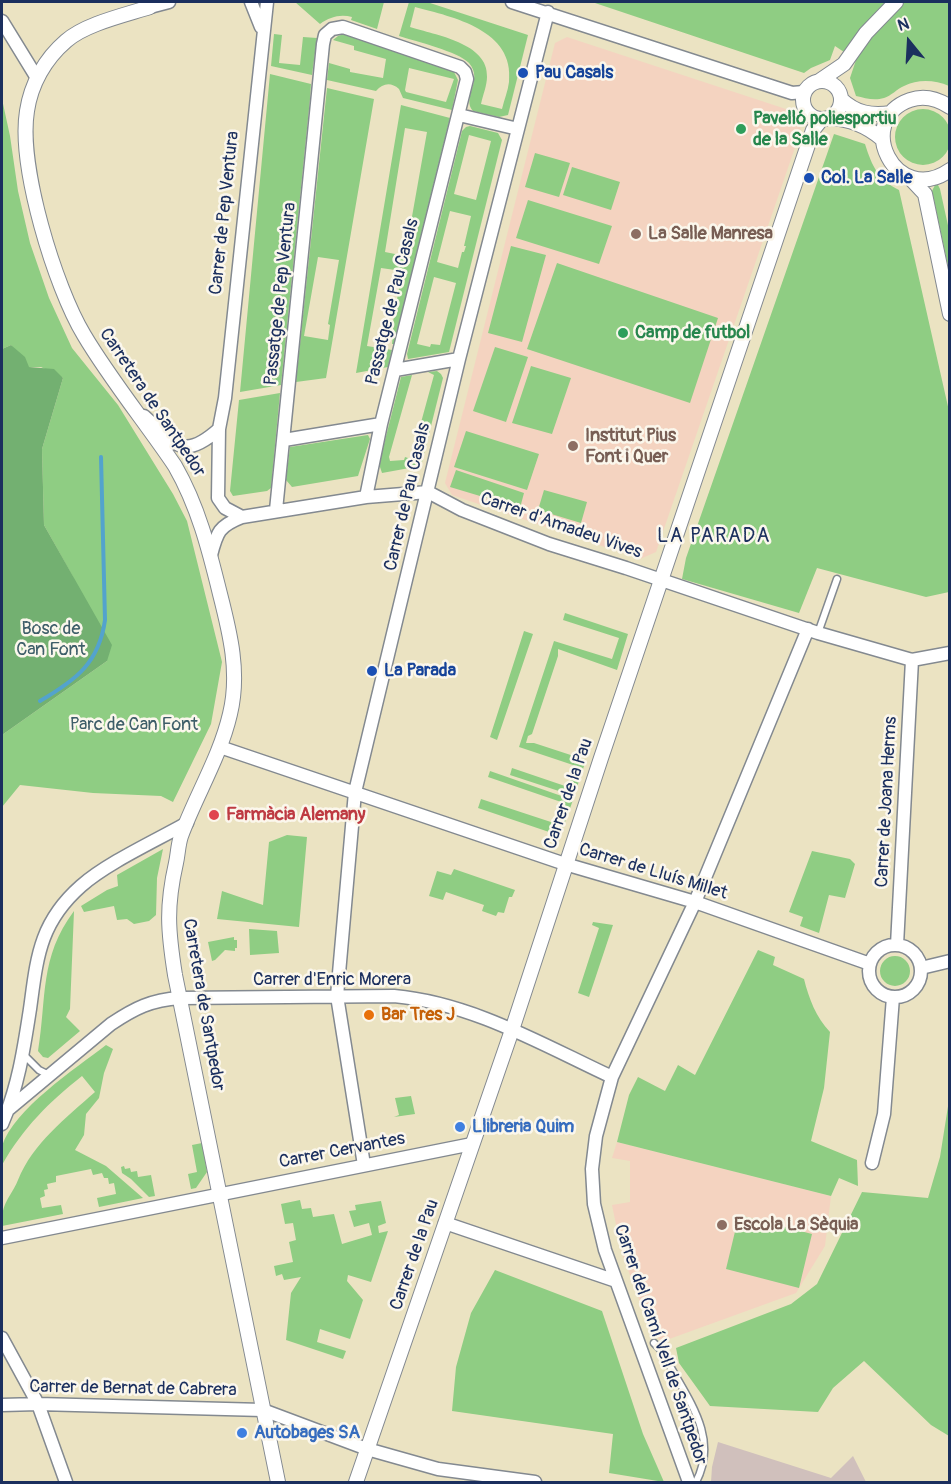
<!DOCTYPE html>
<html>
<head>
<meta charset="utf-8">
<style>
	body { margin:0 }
	#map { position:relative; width:951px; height:1484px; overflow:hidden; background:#ebe3c2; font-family:Pangolin,sans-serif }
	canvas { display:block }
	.frame { position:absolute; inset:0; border:3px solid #1b2f5e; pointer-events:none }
	.north { position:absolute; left:879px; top:12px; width:60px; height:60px; -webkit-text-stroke:4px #fbf7ec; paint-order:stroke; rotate:342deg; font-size:16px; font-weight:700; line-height:24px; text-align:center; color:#1b2f5e }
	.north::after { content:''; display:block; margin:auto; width:21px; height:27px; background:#1b2f5e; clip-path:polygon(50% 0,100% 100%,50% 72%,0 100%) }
</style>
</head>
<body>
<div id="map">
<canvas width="951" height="1484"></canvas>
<div class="frame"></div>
<div class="north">N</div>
</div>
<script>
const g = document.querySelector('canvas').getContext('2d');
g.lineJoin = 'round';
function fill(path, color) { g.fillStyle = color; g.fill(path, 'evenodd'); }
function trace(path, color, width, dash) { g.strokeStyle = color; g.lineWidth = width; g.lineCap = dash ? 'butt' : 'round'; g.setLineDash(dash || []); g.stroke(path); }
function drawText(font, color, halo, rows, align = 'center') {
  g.font = font + ' Pangolin,sans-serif'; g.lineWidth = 5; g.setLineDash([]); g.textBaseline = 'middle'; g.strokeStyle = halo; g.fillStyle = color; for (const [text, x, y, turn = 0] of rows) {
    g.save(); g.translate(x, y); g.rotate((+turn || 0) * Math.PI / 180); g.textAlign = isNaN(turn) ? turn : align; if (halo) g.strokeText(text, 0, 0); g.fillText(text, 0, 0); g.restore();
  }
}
fill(new Path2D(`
	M567,37L795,112L801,130L656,552L640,559L452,495L445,483L555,43Z
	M617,1142L831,1196L825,1246L796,1293L661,1342L648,1323L622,1254L612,1205L630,1202V1161L612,1158Z`), '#f4d3c0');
fill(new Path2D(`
	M718,1442L831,1478L853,1456L866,1482H711L712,1467Z`), '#d0c0bc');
fill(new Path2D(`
	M295,2H384L377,29L351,20L352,17C340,14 330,17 320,24Z
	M409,2H427L528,35L508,115L499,117L473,111C461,98 484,80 469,63C459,52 415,41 399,36ZM415,7C453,17 515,30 509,82C508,91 504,100 502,109L481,104C483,95 487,85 487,77C489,43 435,35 410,27Z
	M592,2H949V86C935,80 918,79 904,86C897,89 891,96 884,98C874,101 865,98 856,96L850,78L856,60L835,46L830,60L811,68L804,73Z
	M274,34L282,35L279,63L300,65L303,37L317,38L312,75L271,66Z
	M344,34L454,72L458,80L452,110L403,98L399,89C391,82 383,83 376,91L327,80L329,63L350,69V72L383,78L386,59L354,50V46L333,40L338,36ZM409,68L454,79L446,102L406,92L405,90Z
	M270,74L311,84L310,99L281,385L240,392Z
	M327,88L374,99L326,378L296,382ZM318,257L339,260L328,324L330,325L328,340L304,336Z
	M2,99L10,136L18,191L30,243L49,298L72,348L118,405L173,494L187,521L222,662L211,724L173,802L161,796L93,793L20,785L2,807V735L107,661L72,575L44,525L42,449L63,378L41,367H28L11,345L2,349Z
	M401,105L450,118L394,344H392L393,334L391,333L402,271L381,268L367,346L392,350L388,367L356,373ZM405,128L427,132L405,256L385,252Z
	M895 137a28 28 0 1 1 56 0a28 28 0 1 1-56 0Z
	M470,126L498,133L502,140L449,352L408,359L407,354L462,131L466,127ZM469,135L491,141L476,200L454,194ZM450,211L471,216L464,246H466L464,252H462L458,268L437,262ZM434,277L456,283L440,345L431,344L430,347L417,344Z
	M834,134L865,144C872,166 878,180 899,190L949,411V592L926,597L817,568L799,613L682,579L686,558Z
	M535,153L570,163L559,197L525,187Z
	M572,167L620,182L611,210L563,195Z
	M935,185H938L940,189L949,230V271L932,191Z
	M528,200L612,226L599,264L516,238Z
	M511,246L546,255L522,342L488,333Z
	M557,263L718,318L690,403L527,349Z
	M495,347L528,357L506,422L473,411Z
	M531,366L571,378L552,434L512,423Z
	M437,371L441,374L443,378L422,462L415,467L382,473L379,464L401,377L412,375L389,457L390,461L404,460L405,457L411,459L434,375L428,372Z
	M280,393L271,488L267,491L233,496L230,491L239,400Z
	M466,431L539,454L527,490L454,467Z
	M368,435L370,439L358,476L292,487L286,480L290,447Z
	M456,470L524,493L520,508L450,487Z
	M544,490L587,502L581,523L538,510Z
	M565,613L628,634L617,670L558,649V656L532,734L528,736L526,743H534L586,760L574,796L510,775L512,768L568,787L576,766L519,747L554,641L612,659L619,638L563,620Z
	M524,631L533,634L497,740L490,737Z
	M490,771L573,800L561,833L555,834L478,808L481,799L557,824L564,803L488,777Z
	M287,835L307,837L299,927L217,919L222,891L263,905L269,842Z
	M163,849L157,878L156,915L149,921L134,924L127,919L117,920L114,906L84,912L81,906L107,890L118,886L117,875Z
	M812,851L850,859L855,864L845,898L829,895L819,933L800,926L803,917L789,912Z
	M454,869L515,890L512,897H509L504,913L498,912L496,916L482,911L484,905L446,892L443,900L429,896L437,871L451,875Z
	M74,911L70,1009L66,1017L80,1031L48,1058L43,1057L38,1051C47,997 39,958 74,911Z
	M593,922L613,925L589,997L578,993L599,928L592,925Z
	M249,929L277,931L279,953L250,955Z
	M234,937V940H237V948H235V951L225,950L215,960L212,961L208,942Z
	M758,950L775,957L773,965L804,979C809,999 816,1017 830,1032L824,1088L811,1141L857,1160L858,1186L839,1178L831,1196L617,1142L629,1095L638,1077L665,1091L678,1065L695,1075Z
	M880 971a15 15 0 1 1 30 0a15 15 0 1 1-30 0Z
	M106,1045L113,1049L104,1073L99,1098L86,1114L84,1135L75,1150L106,1166L143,1198L99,1207L97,1198L116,1194L114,1183L109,1184L108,1178H104L102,1173L93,1175L91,1169L56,1176V1182L47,1184L48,1189L44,1190L45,1196L40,1198L42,1208L61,1205L63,1214L2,1226C1,1202 10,1199 18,1180C33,1143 66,1118 95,1092L82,1076C49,1102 23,1128 2,1165C1,1159 0,1151 2,1146C14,1109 75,1069 106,1045Z
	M411,1096L415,1114L394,1117L399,1115L395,1098Z
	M949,1100V1436L931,1425L864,1361L833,1388L818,1412L710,1406L679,1363L676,1348L791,1304L817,1284L862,1192L928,1198L940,1157Z
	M202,1143L207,1172L196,1188L191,1189L188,1174L197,1172L192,1145Z
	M124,1166L125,1169L130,1168L131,1172L137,1171L138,1177L151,1175L155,1196L149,1197L131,1179L122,1173L121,1167Z
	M300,1200L302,1209L311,1208L313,1217L334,1214L342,1244L372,1235L369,1223L354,1227L349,1211L356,1210L355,1205L381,1201L386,1223L378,1226L379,1233L388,1231L371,1282L348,1275L347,1281L363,1300L350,1339L320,1329L317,1342L346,1351L343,1359L286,1340L291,1293L301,1277L284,1280L282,1274L276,1276L274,1266L293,1262L289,1242L296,1240L293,1223L285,1224L281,1204Z
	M739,1215L812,1234L799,1288L726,1269Z
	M495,1270L602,1311L643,1434L664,1482L609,1473L613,1434L452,1411L456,1367L471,1313Z`), '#8fcd83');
fill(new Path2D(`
	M11,345L25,357L29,367L54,369L63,378L42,449L44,525L112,645L107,661L2,735V349Z`), '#73b071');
trace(new Path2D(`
	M40,701C76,680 99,663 105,620L101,457`), '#53a3cd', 4);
const service = new Path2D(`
	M818,633L837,579
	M23,1054L39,1070L49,1075
	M654,1343L662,1351C683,1394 721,1434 696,1482`);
const minor = new Path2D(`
	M251,2L261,27
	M512,2L792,93L804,92
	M150,7L169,2
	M2,21L37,78
	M459,115L518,129
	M395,370L459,359
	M144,416C174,443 182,462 219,429
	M284,440L381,424
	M276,510L323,44L325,35L332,29L343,27L460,67L465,72L467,79L381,424L366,497
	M242,517L225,508L218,498L219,429L225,398L267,2
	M211,555C217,532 219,526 242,517L366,497L428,492L462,510L549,544L626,568L818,633L912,660L950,653
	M220,747L565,864L695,902L870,964
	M897,945L912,660
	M869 971a26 26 0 1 1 52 0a26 26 0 1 1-52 0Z
	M921,968L950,961
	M9,1109L111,1024C135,1008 151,1000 180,998L394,996C472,1003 543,1045 612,1077
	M2,1124C18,1088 24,1048 30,1009C37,958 39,923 81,886C107,863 155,841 187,823
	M872,1163L884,1114L893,997
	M364,1165L337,996L355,792L459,359L548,12
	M445,1223L616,1281
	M2,1238L472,1144
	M2,1338L38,1404L66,1482
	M2,1405L38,1404L263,1410L367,1449L438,1469L535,1482
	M689,1482L605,1250L594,1204L592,1169L596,1136L612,1077L695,902L808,629`);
const tertiary = new Path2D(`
	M150,7C125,15 85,24 66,41C45,59 31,84 27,111C18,166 55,287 84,335C110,379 146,423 175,466C198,506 209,549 220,594C230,633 240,673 230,714C220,757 196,795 181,836C178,845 178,854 176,863C166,907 168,931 175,975L278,1482
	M803 100a19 19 0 1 1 38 0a19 19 0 1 1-38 0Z
	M819,81L844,64L866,33L896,2
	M841,99C856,113 871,116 891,113
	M950,107C938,99 924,95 910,100C853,120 895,208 950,170
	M830,118C851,119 867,126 882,139
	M909,177L925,194L950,314
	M356,1482L512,1030L601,758L813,130L821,120`);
trace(service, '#838990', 9);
trace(minor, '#838990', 15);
trace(tertiary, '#838990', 16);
trace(service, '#fff', 6);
trace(minor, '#fff', 12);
trace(tertiary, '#fff', 14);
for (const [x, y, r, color] of [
	[523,73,6,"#1a4fb4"],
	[741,129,6,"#2e9e5b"],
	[809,178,6,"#1a4fb4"],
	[636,234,6,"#8d6e63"],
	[623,333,6,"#2e9e5b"],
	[573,446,6,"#8d6e63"],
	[372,671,6,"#1a4fb4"],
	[214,815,6,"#e0444e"],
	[369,1015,6,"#e8710a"],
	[460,1127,6,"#3f7fe0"],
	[722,1225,6,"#8d6e63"],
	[242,1433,6,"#3f7fe0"]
]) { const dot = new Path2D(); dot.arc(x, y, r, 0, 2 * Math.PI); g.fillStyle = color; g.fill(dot); trace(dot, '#fbf7ec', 2); }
drawText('bold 18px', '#164399', '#fbf7ec', [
	["Pau Casals",535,73],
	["Col. La Salle",821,178],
	["La Parada",384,671]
], 'left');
drawText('bold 18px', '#27864d', '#fbf7ec', [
	["Pavelló poliesportiu",753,119],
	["de la Salle",753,140],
	["Camp de futbol",635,333]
], 'left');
drawText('18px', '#1b2f5e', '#fbf7ec', [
	["Carrer de Pep Ventura",225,213,-84],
	["Passatge de Pep Ventura",281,294,-84],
	["Passatge de Pau Casals",393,302,-76],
	["Carretera de Santpedor",152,403,56],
	["Carrer de Pau Casals",408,497,-77],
	["Carrer d'Amadeu Vives",561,526,19],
	["Carrer de la Pau",569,794,-71],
	["Carrer de Joana Herms",887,802,-87],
	["Carrer de Lluís Millet",653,872,17],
	["Carrer d'Enric Morera",332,980],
	["Carretera de Santpedor",203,1005,80],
	["Carrer Cervantes",342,1151,-11],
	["Carrer de la Pau",415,1255,-71],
	["Carrer del Camí Vell de Santpedor",660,1345,71],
	["Carrer de Bernat de Cabrera",133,1389,1]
]);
drawText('bold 18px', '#785e54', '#fbf7ec', [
	["La Salle Manresa",648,234],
	["Institut Pius",585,436],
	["Font i Quer",585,457],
	["Escola La Sèquia",734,1225]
], 'left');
drawText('18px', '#3e5e69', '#fbf7ec', [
	["Bosc de",51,629],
	["Can Font",51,650],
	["Parc de Can Font",134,725]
]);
drawText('bold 18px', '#be3a42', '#fbf7ec', [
	["Farmàcia Alemany",226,815]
], 'left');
drawText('bold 18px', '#c56008', '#fbf7ec', [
	["Bar Tres J",381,1015]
], 'left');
drawText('bold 18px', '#366cbe', '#fbf7ec', [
	["Llibreria Quim",472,1127],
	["Autobages SA",254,1433]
], 'left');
g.letterSpacing = '1.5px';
drawText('20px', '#1b2f5e', '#fbf7ec', [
	["LA PARADA",714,537]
]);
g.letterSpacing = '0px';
</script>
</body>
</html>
